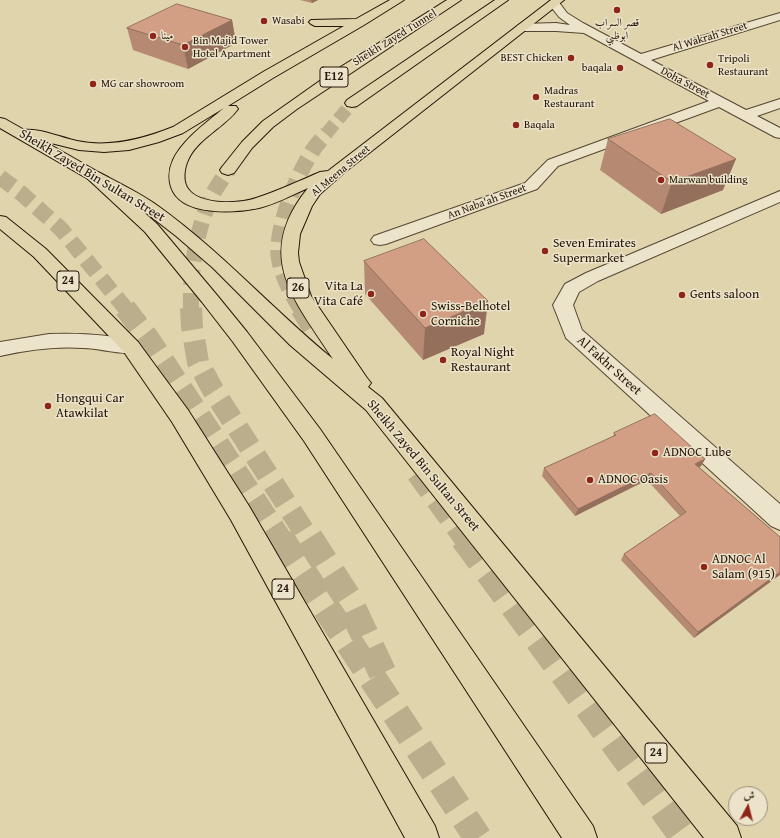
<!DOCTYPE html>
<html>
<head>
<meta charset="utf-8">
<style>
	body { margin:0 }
	#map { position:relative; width:780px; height:838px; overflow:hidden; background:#e0d4ad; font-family:"Gentium Book Plus",Amiri,serif }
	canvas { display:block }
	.north { position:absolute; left:728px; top:786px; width:40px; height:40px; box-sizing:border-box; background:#ebe3ca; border:1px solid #9c917c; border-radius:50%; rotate:7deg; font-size:11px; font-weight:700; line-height:16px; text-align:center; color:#261507 }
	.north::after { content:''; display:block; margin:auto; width:14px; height:18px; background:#8f2418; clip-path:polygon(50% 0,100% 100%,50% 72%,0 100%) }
</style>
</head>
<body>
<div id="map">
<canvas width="780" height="838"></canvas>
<div class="north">ش</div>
</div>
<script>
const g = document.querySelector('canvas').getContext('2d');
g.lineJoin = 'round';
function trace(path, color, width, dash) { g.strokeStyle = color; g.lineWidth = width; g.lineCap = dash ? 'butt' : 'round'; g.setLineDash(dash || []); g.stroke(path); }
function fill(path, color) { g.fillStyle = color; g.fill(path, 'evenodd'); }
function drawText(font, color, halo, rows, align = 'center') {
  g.font = font + ' "Gentium Book Plus",Amiri,serif'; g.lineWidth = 3; g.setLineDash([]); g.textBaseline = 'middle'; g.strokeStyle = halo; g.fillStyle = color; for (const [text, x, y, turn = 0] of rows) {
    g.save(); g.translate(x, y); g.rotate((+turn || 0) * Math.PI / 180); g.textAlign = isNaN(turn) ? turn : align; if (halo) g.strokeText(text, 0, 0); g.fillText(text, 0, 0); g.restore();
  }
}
trace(new Path2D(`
	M326,134L352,103`), '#bbae8c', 13, [13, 6]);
trace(new Path2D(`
	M0,177L21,193L61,229L126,309
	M191,309C190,271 196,228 213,194C217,186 223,178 228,170
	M301,309C291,293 283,279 279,259C274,233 296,177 310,155C314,147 321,140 327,133`), '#bbae8c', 16, [16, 8]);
trace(new Path2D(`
	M125,308L149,339L281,539
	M191,308L192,327L198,362L213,390L309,539
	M301,308L314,329
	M417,473L465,539`), '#bbae8c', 22, [22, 11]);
trace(new Path2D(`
	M280,538L478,838
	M309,538L347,597L383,674
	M464,538L684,838`), '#bbae8c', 28, [28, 14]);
const street = new Path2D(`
	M556,0L558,1L567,13L583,23L641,54L780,13V20L651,60L746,110L780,99V108L757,116L780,128V138L775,137L719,107L558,166L537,189L386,244L380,245L374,244L371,240L374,236L525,183L548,160L709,101L584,33L556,31H518L516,28L518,25L522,24L556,23L570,25L559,17L548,3L550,1Z
	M780,191V202L598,281L579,292L573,305L582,330L780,504V530L771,526L566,338L553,305L565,284L586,273Z
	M49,334C79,333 109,334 138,342L141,347L138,352C125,356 98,348 83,348C55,346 27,350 0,356V342Z`);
const primary = new Path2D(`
	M390,0H404L364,25L273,78L228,106H236L238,109C225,127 200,137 189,158C184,168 182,182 189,190C201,205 239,204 256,198C278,191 299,181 320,172L328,171L551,0H564L345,172L320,194L312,206L300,234L298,253L299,262L311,296L367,378L371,383L368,387L382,398L737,826L741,838H704L366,410L290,345L213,268L176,236L145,212L88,179L86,176L88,173L94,171L100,173C119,183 140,193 158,206C221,251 273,310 333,359C294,299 253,256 308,188C292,195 276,204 259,208C235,213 181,217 171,187C168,177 169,169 173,160C183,139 206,123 224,108L183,133L159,142L129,150L104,152L79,150L43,141L17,137L15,134L17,131C37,126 58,137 77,141C109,148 143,139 173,127L263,72L344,26H315L311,24L309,22L311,20L356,19Z
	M0,216L6,217L46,249L138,342L188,410L249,506L435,826L439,838H405L231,520L172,422L124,352L34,257L0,229Z`);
const highway = new Path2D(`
	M447,0H461L297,109L273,127L252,148L234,173L228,175L222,173L220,170L222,167L242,142L263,121L331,73Z
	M495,0H508L357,106L352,107L347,106L345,103L347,100Z
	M0,118L5,119L100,173L157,224L216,294L247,332L320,429L593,826L597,838H562L304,441L233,342L202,302L145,232L88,179L0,128Z`);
trace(street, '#544530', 2);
trace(primary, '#261507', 2);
trace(highway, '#261507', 2);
fill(street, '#ebe3ca');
fill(primary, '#e0d4ad');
fill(highway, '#e0d4ad');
fill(new Path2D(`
	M300,0H318L312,3Z
	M232,20L236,43L188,69L133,50L127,28Z
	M608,139L723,190L661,214L600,170Z
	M364,261L484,334L423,360L365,294Z
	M614,433L705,459L701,466L699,467L780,537L694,638L621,560L624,554L680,516L647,480L575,516L542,476L544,468L613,437Z`), '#b58972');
fill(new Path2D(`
	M311,0H318L312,3Z
	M232,20L236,43L188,69L183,45Z
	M736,159L723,190L661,214L672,182Z
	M488,301L484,334L423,360L425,328Z
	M705,459L701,466L691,471L695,464Z
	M651,473L647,480L575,516L578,509Z
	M780,572V575L694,638L698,632Z`), '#936f5c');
const building = new Path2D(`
	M177,4L232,20L183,45L127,28Z
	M670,119L736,159L672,182L608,139Z
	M424,239L488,301L425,328L364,261Z
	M655,414L705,459L695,464L780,537V572L698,632L624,554L686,512L651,473L578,509L544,468L616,435L614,433Z`);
fill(building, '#d29f84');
trace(building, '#936f5c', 1);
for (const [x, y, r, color] of [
	[617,10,4,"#8f2418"],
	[264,21,4,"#8f2418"],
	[153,36,4,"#8f2418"],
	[185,47,4,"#8f2418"],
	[571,58,4,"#8f2418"],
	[710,65,4,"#8f2418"],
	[620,68,4,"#8f2418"],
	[93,84,4,"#8f2418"],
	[536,97,4,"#8f2418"],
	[516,125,4,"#8f2418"],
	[661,180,4,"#8f2418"],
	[545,251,4,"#8f2418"],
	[371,294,4,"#8f2418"],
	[682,295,4,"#8f2418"],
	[423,314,4,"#8f2418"],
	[443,360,4,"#8f2418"],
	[48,406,4,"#8f2418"],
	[655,453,4,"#8f2418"],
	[590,480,4,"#8f2418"],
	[704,567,4,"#8f2418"]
]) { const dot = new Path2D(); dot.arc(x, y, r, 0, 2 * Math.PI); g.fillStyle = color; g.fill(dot); trace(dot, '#ebe3ca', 1.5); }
drawText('11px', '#261507', '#ebe3ca', [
	["Wasabi",272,21],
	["قصر السراب",617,23,"center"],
	["ابوظبي",617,36,"center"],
	["مينا",161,36],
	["Bin Majid Tower",193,41],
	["Hotel Apartment",193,54],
	["BEST Chicken",563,58,"right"],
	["Tripoli",718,59],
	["Restaurant",718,72],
	["baqala",612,68,"right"],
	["MG car showroom",101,84],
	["Madras",544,91],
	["Restaurant",544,104],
	["Baqala",524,125],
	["Marwan building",669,180]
], 'left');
drawText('11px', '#261507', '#ebe3ca', [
	["Al Wakrah Street",710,37,-17],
	["Sheikh Zayed Tunnel",395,38,-32],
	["Doha Street",685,83,28],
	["Al Meena Street",341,171,-40],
	["An Naba'ah Street",487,202,-20]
]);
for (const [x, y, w] of [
	[334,77,28],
	[68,281,22],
	[298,288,22],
	[283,589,22],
	[656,753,22]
]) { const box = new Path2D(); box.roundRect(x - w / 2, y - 10, w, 20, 3); g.fillStyle = '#ebe3ca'; g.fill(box); trace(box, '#261507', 1); }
drawText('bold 12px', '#261507', null, [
	["E12",334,77],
	["24",68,281],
	["26",298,288],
	["24",283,589],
	["24",656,753]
]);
drawText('13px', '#261507', '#ebe3ca', [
	["Sheikh Zayed Bin Sultan Street",92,176,31],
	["Al Fakhr Street",609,366,42],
	["Sheikh Zayed Bin Sultan Street",423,466,50]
]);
drawText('13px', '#261507', '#ebe3ca', [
	["Seven Emirates",553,244],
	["Supermarket",553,259],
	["Vita La",363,287,"right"],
	["Vita Café",363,302,"right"],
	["Gents saloon",690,295],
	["Swiss-Belhotel",431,307],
	["Corniche",431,322],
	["Royal Night",451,353],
	["Restaurant",451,368],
	["Hongqui Car",56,399],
	["Atawkilat",56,414],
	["ADNOC Lube",663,453],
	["ADNOC Oasis",598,480],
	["ADNOC Al",712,560],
	["Salam (915)",712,575]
], 'left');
</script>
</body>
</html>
